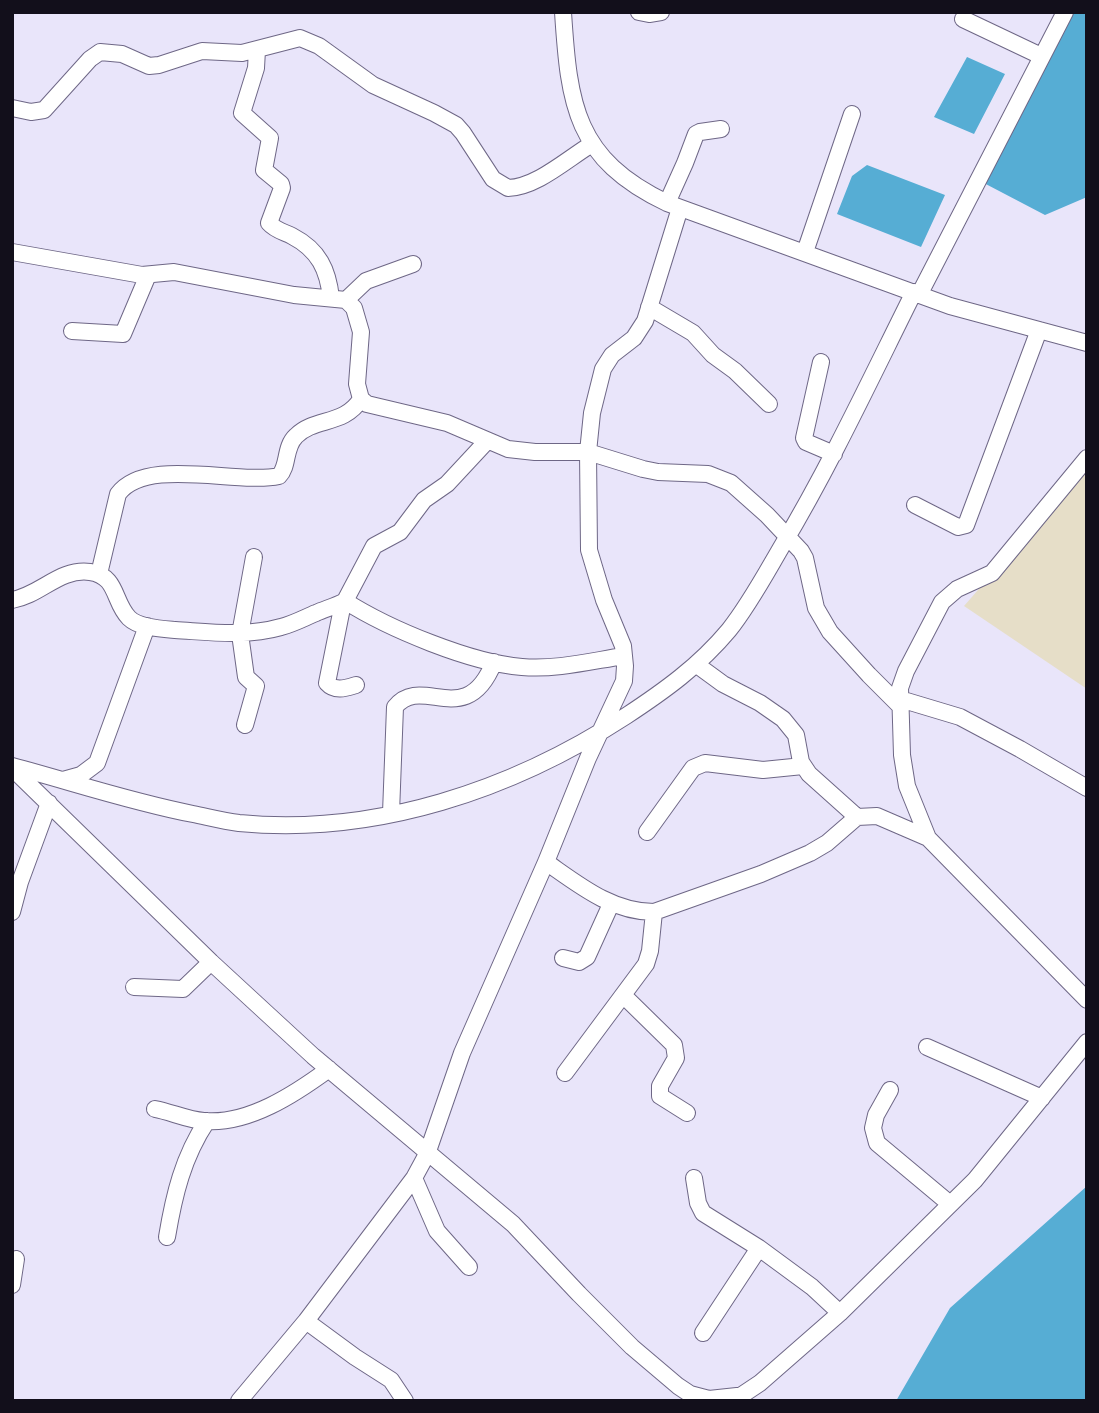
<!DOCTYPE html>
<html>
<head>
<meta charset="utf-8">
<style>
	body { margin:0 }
	#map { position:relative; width:1099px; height:1413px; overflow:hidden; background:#e9e5fa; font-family:Poppins,sans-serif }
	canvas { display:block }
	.frame { position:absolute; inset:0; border:14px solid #120f1b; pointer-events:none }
</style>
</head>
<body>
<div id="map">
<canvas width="1099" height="1413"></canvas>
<div class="frame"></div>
</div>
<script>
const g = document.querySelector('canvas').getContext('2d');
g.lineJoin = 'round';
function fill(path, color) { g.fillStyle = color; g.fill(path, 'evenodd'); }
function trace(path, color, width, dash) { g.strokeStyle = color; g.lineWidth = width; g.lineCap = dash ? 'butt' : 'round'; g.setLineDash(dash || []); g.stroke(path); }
fill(new Path2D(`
	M1087,465V689L964,606Z`), '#e6dec8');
fill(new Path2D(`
	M1070,12H1087V197L1045,215L980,181Z
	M967,57L1005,74L974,134L934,117Z
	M867,165L945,195L921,247L837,214L852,176Z
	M1087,1186V1401H896L950,1308Z`), '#56add4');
const street = new Path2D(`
	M563,12C569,105 575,159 667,203L950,306L1087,343
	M639,12L649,14L661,12
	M963,19L1041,56
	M257,50L256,68L242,113L270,138L264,170L281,184L282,188L269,223C275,230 284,232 292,236C319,250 328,270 331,298
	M12,108L31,112L44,110L90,59L100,52L122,54L149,66L159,65L202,51L242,53L300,38L319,46L373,85L434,113L456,125L463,133L493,179L508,188C537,187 567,159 592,144
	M667,203L685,163L696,134L700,132L721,129
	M12,252L142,275L174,272L294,295L346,300L354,308L361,332L357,384L361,399L367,404L447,423L508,449L535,452H588L643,469L658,472L708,474L731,483L767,515L801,551L805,558L816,608L830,632L869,675L900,706
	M805,252L852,114
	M919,295L1065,12
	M346,300L366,281L413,264
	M649,307L693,333L713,355L735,371L769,404
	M72,331L123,334L148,275
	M821,362L804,438L806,442L834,454
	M1087,458L992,573L957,589L942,602L906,671L900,688L902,755L907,786L928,838L1087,1000
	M915,505L958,527L966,525L1039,330
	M99,574L118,494C146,456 237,485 279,476C289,466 284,447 296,436C315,417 344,426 361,399
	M12,600C41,595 59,568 90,572C118,576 113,602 129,618C139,628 162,629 175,630C210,632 246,637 281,627C293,624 304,618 316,613C325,609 336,606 345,601L374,546L400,532L424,500L447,484L487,441
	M345,601C389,629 471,663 522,667C556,670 591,661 624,656
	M343,603L327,683C335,692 346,688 356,685
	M697,665L723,684L760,703L783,719L796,735L801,762L809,774L857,817
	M900,699L960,717L1020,749L1087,788
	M245,725L256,686L246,677L240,634L254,557
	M12,766C72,782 131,802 193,814C208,817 223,821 239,823C376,836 512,790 626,716C664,691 699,666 729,630C749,605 765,575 782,546C831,464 871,378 914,292
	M12,768L211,962L313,1056L513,1224L579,1294L632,1347L678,1386L690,1394L709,1399L737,1396
	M63,780L81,775L97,763L147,626
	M391,813L395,707C422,673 466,732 494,662
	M647,832L693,768L705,763L763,770L803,766
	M546,862C579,885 612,912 654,912L761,874L810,853L827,843L857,817L877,816L928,838
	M12,912L20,882L49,803
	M563,958L579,962L587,957L611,904
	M134,987L183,989L211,962
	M623,995L674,1045L676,1058L660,1086V1096L687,1113
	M927,1047L1042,1098
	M565,1073L646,964L650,951L654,912
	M890,1090L876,1115L873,1128L877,1143L950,1204
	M155,1109C171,1112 188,1120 204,1121C248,1125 295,1094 329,1069
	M414,1178L437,1231L469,1267
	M694,1178L698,1203L703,1213L759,1248L812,1287L840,1313
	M167,1237C174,1195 183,1157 207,1121
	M12,1285L16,1259
	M306,1321L355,1357L391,1380L405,1401
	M703,1333L759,1248
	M239,1401L306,1321L414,1178L427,1154L462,1053L546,862L588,758L624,681L625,666L623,646L604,600L589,550L588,452L592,413L603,369L612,355L634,338L645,321L680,208
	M733,1401L760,1383L840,1313L975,1180L1087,1042`);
trace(street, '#6e6786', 18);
trace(street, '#fff', 16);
</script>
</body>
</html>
